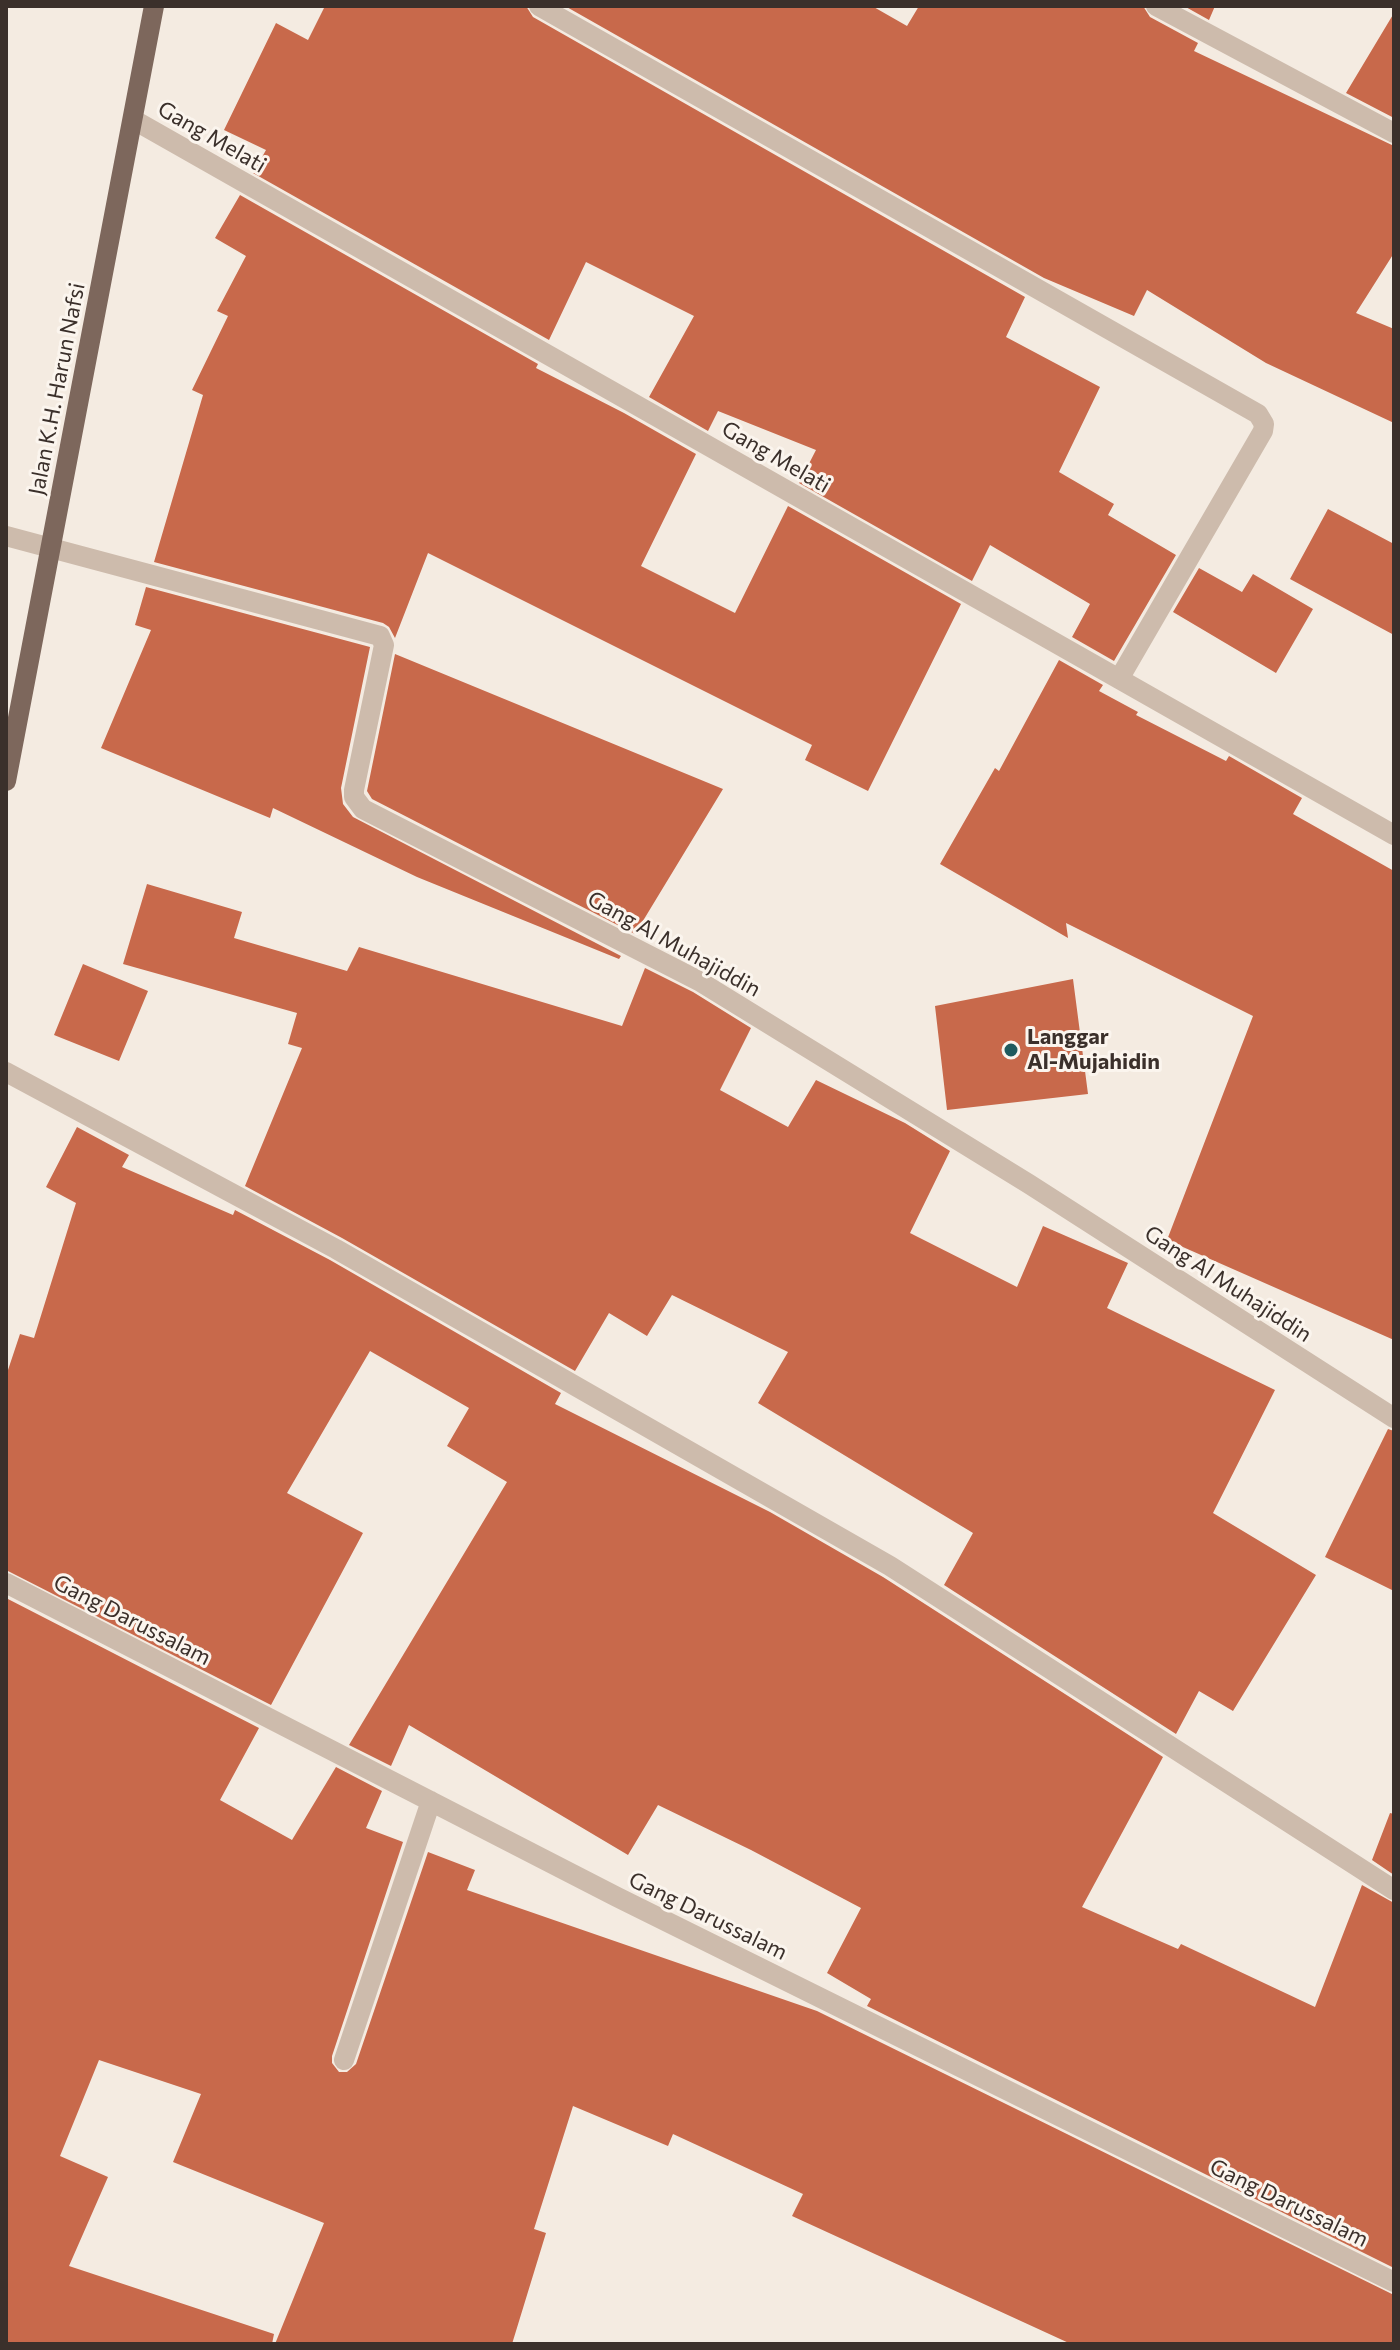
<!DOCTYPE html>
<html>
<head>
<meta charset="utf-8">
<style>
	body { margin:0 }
	#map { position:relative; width:1400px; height:2350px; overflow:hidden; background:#f4ebe1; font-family:Commissioner,sans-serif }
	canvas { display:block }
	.frame { position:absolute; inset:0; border:8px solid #3b302b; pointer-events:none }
</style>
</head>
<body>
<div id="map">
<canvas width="1400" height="2350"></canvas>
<div class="frame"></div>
</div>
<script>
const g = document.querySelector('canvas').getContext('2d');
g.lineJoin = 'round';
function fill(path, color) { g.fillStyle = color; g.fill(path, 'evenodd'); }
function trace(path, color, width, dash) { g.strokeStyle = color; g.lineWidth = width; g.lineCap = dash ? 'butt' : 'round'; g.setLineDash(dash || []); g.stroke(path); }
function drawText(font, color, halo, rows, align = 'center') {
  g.font = font + ' Commissioner,sans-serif'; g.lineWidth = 6; g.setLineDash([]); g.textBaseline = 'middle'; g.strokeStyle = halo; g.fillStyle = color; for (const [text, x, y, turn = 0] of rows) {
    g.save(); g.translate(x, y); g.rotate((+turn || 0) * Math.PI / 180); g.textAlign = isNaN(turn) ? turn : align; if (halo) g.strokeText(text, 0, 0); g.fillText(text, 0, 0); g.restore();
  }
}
fill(new Path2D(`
	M325,6H526L533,17L1025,297L1006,337L1100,387L1059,472L1114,504L1108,515L1176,555L1114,661L1072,637L1090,604L990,545L972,581L799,483L816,450L718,411L708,431L649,397L694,316L586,262L549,340L253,173L266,150L224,130L276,23L308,40Z
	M565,6H872L907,26L919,6H1143L1150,17L1198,43L1194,51L1394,146V253L1356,313L1394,329V423L1266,363L1147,290L1134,316L1044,278Z
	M1184,6H1215L1209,20Z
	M1394,13V118L1346,93Z
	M240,195L538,364L536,368L624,413L696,454L641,566L735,613L788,506L961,604L868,791L805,760L812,745L428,553L395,638L389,627L383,623L154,562L203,395L192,390L228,316L217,311L246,256L215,238Z
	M1328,509L1394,544V635L1290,579Z
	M1199,568L1242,592L1253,574L1313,609L1276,673L1173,612Z
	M146,587L370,647L341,788L343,804L353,817L621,956L619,959L417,877L273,808L270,818L101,748L151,630L135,625Z
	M395,654L723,789L635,934L372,799L367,791Z
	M1059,660L1103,685L1099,691L1138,712L1136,715L1226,761L1229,756L1302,798L1293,814L1394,871V1340L1167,1240L1253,1016L1066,923L1068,938L940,864L995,768L999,771Z
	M147,884L242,912L234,938L347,971L359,947L622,1026L645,968L693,992L751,1028L720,1090L788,1127L816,1080L905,1123L950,1151L910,1233L1017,1287L1043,1226L1128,1263L1107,1308L1275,1390L1213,1513L1316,1575L1233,1711L1199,1691L1176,1734L944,1585L973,1533L758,1403L788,1352L672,1295L647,1336L609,1313L575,1371L342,1238L245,1186L302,1048L288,1044L297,1013L123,964Z
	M83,964L148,991L119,1061L54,1035Z
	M1073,979L1088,1094L947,1110L935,1006Z
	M77,1127L129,1155L122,1167L233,1215L235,1210L330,1260L561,1393L555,1404L770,1512L883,1577L1163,1757L1082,1907L1178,1949L1181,1944L1315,2007L1362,1885L1394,1903V2268L867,2006L871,1999L827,1973L861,1908L751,1850L658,1805L628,1855L409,1725L391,1766L349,1745L507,1482L447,1446L469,1408L370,1351L287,1493L363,1533L271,1705L6,1570V1376L20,1334L34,1338L76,1203L46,1187Z
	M1388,1429L1394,1431V1591L1325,1557Z
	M6,1598L259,1728L220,1800L292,1840L336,1767L382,1791L366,1828L403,1842L332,2056V2063L339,2072H347L356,2064L428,1852L475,1870L467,1890L817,2011L1394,2295V2344H1071L792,2216L803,2194L673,2134L668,2146L573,2106L534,2229L546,2233L512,2344H275L324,2223L173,2162L201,2094L99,2060L60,2156L108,2177L69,2266L274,2334L272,2344H6Z
	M1390,1813L1394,1814V1875L1372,1860Z`), '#c8694b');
trace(new Path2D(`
	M539,6L1258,414L1264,424L1263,431L1119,679
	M1156,6L1394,133
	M134,120L1394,835
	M6,536L380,636L384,645L354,790V797L363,809L699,981L1029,1184L1394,1418
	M6,1072L336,1249L890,1566L1394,1890
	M6,1583L617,1897L1394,2282
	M344,2060L431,1801`), '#cdbbac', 20);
trace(new Path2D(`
	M6,781L154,6`), '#7d675c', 20);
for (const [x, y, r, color] of [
	[1011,1050,8,"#1f5a5e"]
]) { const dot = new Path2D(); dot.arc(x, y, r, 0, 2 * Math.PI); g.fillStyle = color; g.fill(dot); trace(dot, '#fbf5ee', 3); }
drawText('22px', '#3b302b', '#fbf5ee', [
	["Gang Melati",212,137,30],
	["Jalan K.H. Harun Nafsi",57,389,-79],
	["Gang Melati",776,457,30],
	["Gang Al Muhajiddin",674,944,29],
	["Gang Al Muhajiddin",1228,1284,33],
	["Gang Darussalam",132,1620,27],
	["Gang Darussalam",708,1916,26],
	["Gang Darussalam",1289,2203,26]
]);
drawText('bold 22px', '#3b302b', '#fbf5ee', [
	["Langgar",1027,1037],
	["Al-Mujahidin",1027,1062]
], 'left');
</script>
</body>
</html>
